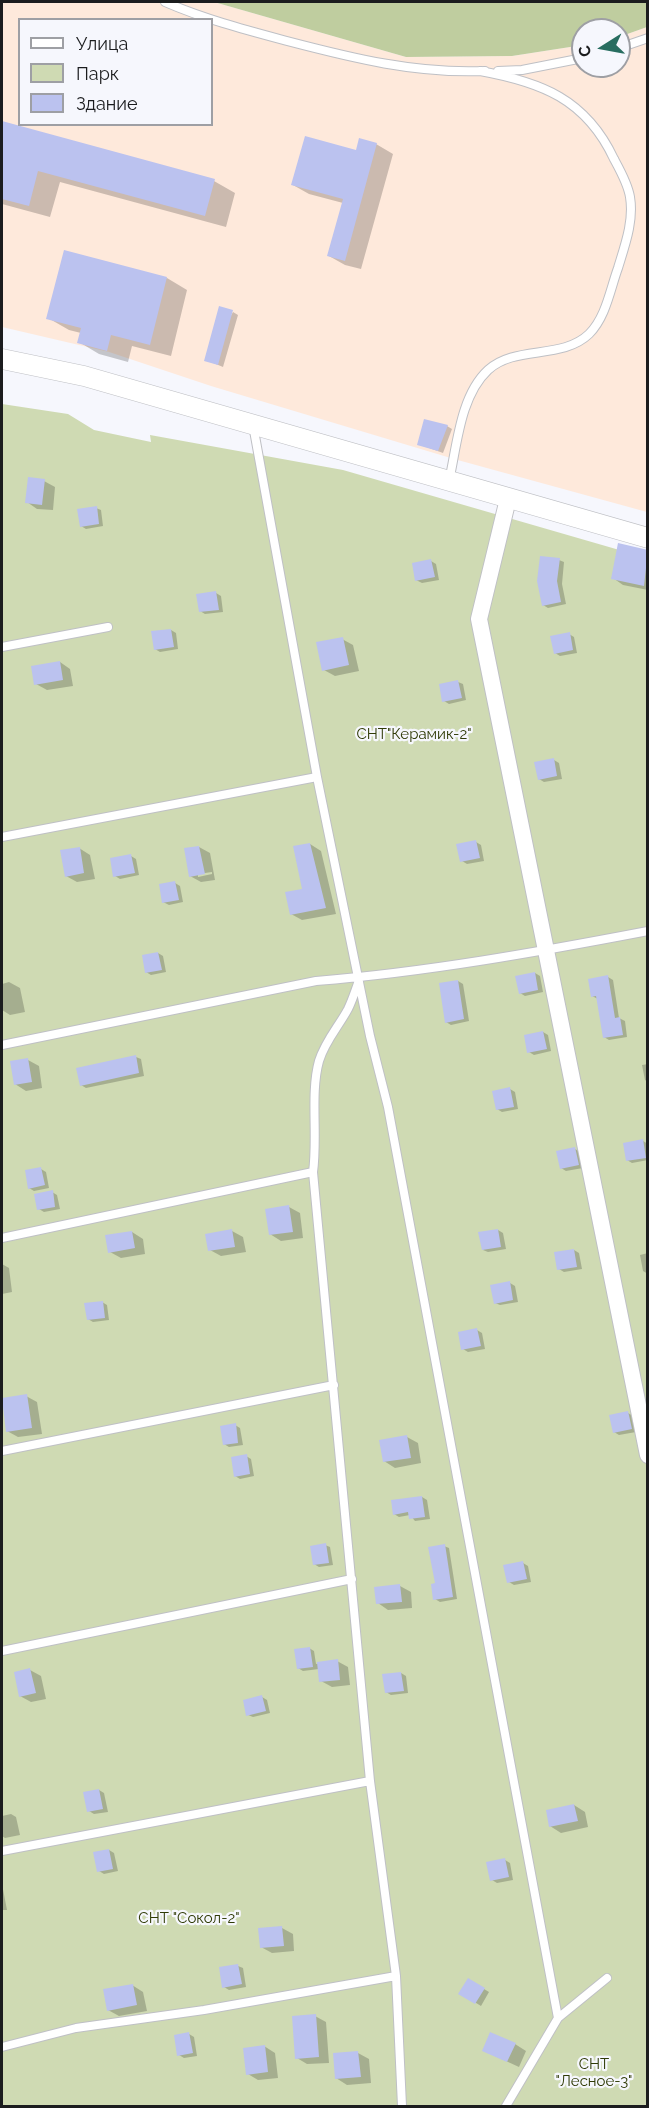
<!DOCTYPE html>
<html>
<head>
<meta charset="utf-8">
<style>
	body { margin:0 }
	#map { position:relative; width:649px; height:2108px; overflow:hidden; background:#f6f7fd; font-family:Raleway,sans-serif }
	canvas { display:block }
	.frame { position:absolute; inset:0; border:3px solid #1b1c1e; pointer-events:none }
	.legend { position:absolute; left:18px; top:18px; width:195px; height:108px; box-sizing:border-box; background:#f6f7fd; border:2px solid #9e9fa4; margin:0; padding:8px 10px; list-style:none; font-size:18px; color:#1b1c1e }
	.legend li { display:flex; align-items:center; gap:12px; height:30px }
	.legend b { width:30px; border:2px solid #9e9fa4 }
	.north { position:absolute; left:571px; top:18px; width:60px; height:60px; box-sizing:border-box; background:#f6f7fd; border:2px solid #9e9fa4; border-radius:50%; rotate:259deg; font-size:16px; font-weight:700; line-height:24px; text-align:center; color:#1b1c1e }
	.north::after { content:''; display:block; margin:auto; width:21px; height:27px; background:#286d60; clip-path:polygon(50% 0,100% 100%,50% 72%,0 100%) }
</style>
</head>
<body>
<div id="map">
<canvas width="649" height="2108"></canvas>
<div class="frame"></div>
<ul class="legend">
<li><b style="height:8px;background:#fff"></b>Улица</li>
<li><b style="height:16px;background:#cfdab3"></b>Парк</li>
<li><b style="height:16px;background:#bbc2ef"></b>Здание</li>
</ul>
<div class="north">С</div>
</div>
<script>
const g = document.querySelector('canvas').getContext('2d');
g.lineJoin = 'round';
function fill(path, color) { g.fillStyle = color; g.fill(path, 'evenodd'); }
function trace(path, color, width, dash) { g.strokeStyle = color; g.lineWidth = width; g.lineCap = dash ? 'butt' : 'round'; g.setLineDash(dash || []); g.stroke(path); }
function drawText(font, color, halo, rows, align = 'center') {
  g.font = font + ' Raleway,sans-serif'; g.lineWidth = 4.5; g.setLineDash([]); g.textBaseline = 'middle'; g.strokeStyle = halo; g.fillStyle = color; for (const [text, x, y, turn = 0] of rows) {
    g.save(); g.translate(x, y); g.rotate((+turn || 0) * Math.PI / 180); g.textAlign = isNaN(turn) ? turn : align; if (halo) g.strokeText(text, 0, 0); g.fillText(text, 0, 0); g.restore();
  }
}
fill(new Path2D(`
	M2,2H214L406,57L512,56L583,45V66H619V37L647,27V512L454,459L211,386L109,352L2,327ZM20,20H212V124H20Z`), '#fee9db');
fill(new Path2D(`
	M2,404L68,414L94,430L151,442L150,435L343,470L647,558V2106H2Z`), '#cfdab3');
fill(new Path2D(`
	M214,2H647V27L619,37V30H583V45L512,56L406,57Z`), '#bfcd9f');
fill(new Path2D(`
	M2,123L214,181L235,193L226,227L60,182L50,217L2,204Z
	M376,144L393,154L361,269L345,265L329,256L343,203L309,194L293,185L357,151Z
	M167,278L187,290L171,356L132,346L128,362L99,354L79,342L81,333L69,330L48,318Z
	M233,312L238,315L223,367L206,360Z
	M447,426L452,429L443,453L418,444Z
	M44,481L55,487L53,510L37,509L27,502Z
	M96,508L101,510L103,526L86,529L81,526Z
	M648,551V590L623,585L613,578Z
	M559,560L564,562L562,584L566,604L548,608L543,605Z
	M431,561L436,564L439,580L422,583L416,580Z
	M216,593L221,596L223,612L205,614L200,611Z
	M171,630L176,633L178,649L160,652L155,649Z
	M569,634L574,637L577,653L560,656L555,653Z
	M342,639L353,645L359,671L335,676L324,670Z
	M60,662L70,669L73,686L47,690L36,684Z
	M458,682L463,684L466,700L449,704L444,701Z
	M554,760L559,763L562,779L544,782L539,779Z
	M476,842L481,845L484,861L467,864L462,861Z
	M310,844L321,851L336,914L302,920L291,914L304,890Z
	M199,847L210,853L215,880L201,882L190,876ZM212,872V874L198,877V874Z
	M79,848L90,855L95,879L77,882L66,876Z
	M131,856L136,859L139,875L120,879L115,876Z
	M175,883L180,886L183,902L169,905L163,902Z
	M158,953L163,956L166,972L151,975L146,972Z
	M535,973L540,976L543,992L525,996L520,993Z
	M608,977L613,980L619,1018L625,1021L627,1037L609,1040L604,1037L598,999L592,996Z
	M458,981L463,984L469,1021L451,1025L446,1022Z
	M9,982L20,988L25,1012L10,1015L2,1010V984Z
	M543,1032L548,1035L551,1051L534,1055L529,1052Z
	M136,1057L141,1059L144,1076L86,1088L81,1085Z
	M28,1060L39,1066L42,1088L26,1091L15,1084Z
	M648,1064V1082L645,1080L642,1065Z
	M510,1089L515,1092L518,1109L502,1112L497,1109Z
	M643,1141L648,1144V1160L632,1163L627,1160Z
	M575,1149L580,1152L583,1168L566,1171L561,1168Z
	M41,1169L46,1172L49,1188L34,1191L29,1188Z
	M52,1192L57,1195L60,1209L44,1212L39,1209Z
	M289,1207L300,1213L303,1238L281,1241L270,1234Z
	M498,1230L503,1233L506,1249L488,1252L483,1250Z
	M232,1231L243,1237L246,1252L221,1256L210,1250Z
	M132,1232L143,1239L145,1254L121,1258L110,1252Z
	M574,1250L579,1253L582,1269L564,1272L559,1269Z
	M648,1253V1274L643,1271L640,1255Z
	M2,1264L9,1268L12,1292L2,1294Z
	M510,1283L515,1286L518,1302L500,1305L495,1303Z
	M102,1302L107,1305L109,1320L93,1322L88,1319Z
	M477,1330L482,1333L485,1349L468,1352L463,1349Z
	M26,1396L37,1402L42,1434L18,1437L7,1431Z
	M628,1413L633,1416L636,1432L619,1435L614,1432Z
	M235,1425L240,1428L243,1445L229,1447L224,1444Z
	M407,1437L418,1443L421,1463L395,1468L384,1461Z
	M246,1456L251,1459L254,1476L240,1479L235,1476Z
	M422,1497L427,1500L430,1519L415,1521L410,1515L399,1517L394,1514Z
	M325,1545L330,1547L333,1565L319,1567L314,1564Z
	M444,1546L449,1548L457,1599L440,1602L435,1599Z
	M523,1563L528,1566L531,1582L514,1585L509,1582Z
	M400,1586L411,1592L412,1608L388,1610L378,1603Z
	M309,1648L314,1651L316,1664L337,1661L348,1667L350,1685L332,1687L321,1681L319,1669L303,1671L298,1668Z
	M30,1670L41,1676L46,1699L31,1702L20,1696Z
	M401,1673L406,1676L408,1693L391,1695L386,1692Z
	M262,1697L267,1700L270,1713L253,1717L248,1715Z
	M99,1790L104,1793L108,1812L94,1814L89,1811Z
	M574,1805L585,1812L588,1827L561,1833L550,1826Z
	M11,1814L16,1817L20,1835L5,1838L2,1836V1816Z
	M109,1850L114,1853L118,1871L104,1874L99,1871Z
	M505,1860L510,1863L513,1880L497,1883L492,1880Z
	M2,1884L7,1910H2Z
	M282,1928L293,1934L294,1951L272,1953L261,1947Z
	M238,1966L243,1968L246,1987L229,1990L224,1987Z
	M469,1980L489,1992L481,2006L460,1993Z
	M132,1985L143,1992L147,2011L119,2016L108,2010Z
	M315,2016L326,2022L329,2063L307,2064L297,2058Z
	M189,2034L194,2037L197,2056L184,2058L179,2055Z
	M515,2044L526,2051L519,2067L495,2056Z
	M264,2046L275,2053L278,2078L258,2080L248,2074Z
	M358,2053L369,2059L371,2083L347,2085L336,2078Z`), '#0003');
fill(new Path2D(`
	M2,121L215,179L205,216L38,171L29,206L2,199Z
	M305,136L356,150L359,138L377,143L345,261L327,256L343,199L291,185Z
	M64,250L167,277L150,345L111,335L107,351L77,343L81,328L46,319Z
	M219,306L233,310L218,365L204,361Z
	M424,419L448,425L438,451L417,445Z
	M28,477L45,479L42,505L25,503Z
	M97,506L99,524L80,527L77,509Z
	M618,543L648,550L644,586L611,579Z
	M540,556L560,558L557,581L561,602L542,606L537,581Z
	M431,559L435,577L415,581L412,563Z
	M216,591L219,610L199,612L196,594Z
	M171,629L174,647L154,650L151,631Z
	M570,632L573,650L554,654L550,636Z
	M343,637L349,665L322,671L316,642Z
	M60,661L63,680L34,685L31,666Z
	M458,680L462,698L442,702L439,684Z
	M554,758L557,776L538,780L534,762Z
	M476,840L480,858L460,862L456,844Z
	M310,843L326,908L290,915L285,892L302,889L293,846Z
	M199,846L205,874L189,877L184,848Z
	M80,847L84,873L65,877L60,850Z
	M131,854L135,873L113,877L110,858Z
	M175,881L179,900L162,903L159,884Z
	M158,952L162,970L145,973L142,955Z
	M535,972L538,990L519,994L515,976Z
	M608,975L615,1018L620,1017L623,1035L603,1038L596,996L591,997L588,979Z
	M458,980L464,1019L445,1023L439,983Z
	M543,1031L547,1049L527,1053L524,1035Z
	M136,1055L139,1073L80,1086L76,1068Z
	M28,1058L32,1082L14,1085L10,1061Z
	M510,1087L514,1107L496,1110L492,1091Z
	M643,1139L646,1158L626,1161L623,1143Z
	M575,1147L579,1165L560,1169L556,1151Z
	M41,1167L45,1185L28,1189L25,1170Z
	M53,1190L55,1207L37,1210L34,1194Z
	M289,1205L293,1232L269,1235L265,1209Z
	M232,1229L235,1247L208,1251L205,1234Z
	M498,1229L501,1247L482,1250L478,1232Z
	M132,1231L135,1248L108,1253L105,1235Z
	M574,1249L577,1267L557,1270L554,1252Z
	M510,1281L513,1300L494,1304L490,1285Z
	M103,1301L105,1318L87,1320L84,1303Z
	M477,1328L481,1346L461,1350L458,1332Z
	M27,1394L32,1428L6,1432L2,1398Z
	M628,1411L632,1429L613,1433L609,1415Z
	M236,1423L238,1443L223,1445L220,1426Z
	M407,1435L411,1458L383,1462L379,1440Z
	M247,1454L250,1474L234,1477L231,1457Z
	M422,1496L425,1517L409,1519L408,1512L393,1515L391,1500Z
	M326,1543L329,1563L313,1565L310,1546Z
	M445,1544L453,1597L433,1600L431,1584L435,1583L428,1547Z
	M523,1561L527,1579L507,1583L503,1565Z
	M400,1584L402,1602L376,1604L374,1587Z
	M310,1647L313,1667L297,1669L294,1649Z
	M338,1659L340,1680L319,1682L317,1662Z
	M30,1668L36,1693L19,1697L14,1672Z
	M401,1672L404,1691L385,1693L382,1674Z
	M262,1695L266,1711L246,1716L243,1700Z
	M99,1789L103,1809L87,1812L83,1792Z
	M574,1804L578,1821L549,1827L546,1810Z
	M109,1849L113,1869L97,1872L93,1852Z
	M505,1858L509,1877L490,1881L486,1862Z
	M282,1926L284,1946L260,1948L258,1928Z
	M238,1964L242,1984L222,1988L219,1967Z
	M468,1978L485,1988L475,2004L458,1994Z
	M133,1984L137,2005L107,2011L103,1989Z
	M316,2014L319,2057L295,2059L292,2016Z
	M189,2032L193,2053L177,2056L174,2035Z
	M490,2032L516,2043L507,2062L482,2051Z
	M265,2045L268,2072L246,2075L243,2048Z
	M358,2051L361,2077L335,2079L333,2053Z`), '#bbc2ef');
const service = new Path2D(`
	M165,2C204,19 246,30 287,41C352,58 416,74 485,71
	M619,48L648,38
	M498,71L522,70L583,58
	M253,425L317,777L370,1036L388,1107L558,2018L506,2106
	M449,481C457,446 460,396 488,370C515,345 562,360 589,334C606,317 610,290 618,268C625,245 634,221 630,197C628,184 620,170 614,159C586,99 541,82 480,71
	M2,647L108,627
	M2,837L317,777
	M360,978C356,988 353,999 348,1009C339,1026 325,1041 319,1061C310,1093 318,1137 313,1172L370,1781L396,1976L402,2106
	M2,1045L316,981C427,972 538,952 648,931
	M2,1238L313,1172
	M2,1451L334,1385
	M2,1651L352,1579
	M2,1851L370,1781
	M558,2018L607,1978
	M2,2047L76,2028L204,2010L396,1976`);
const minor = new Path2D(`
	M508,499L479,619L648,1455`);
const tertiary = new Path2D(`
	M2,359L84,376L648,538`);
trace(service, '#bfc0c5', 10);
trace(minor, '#bfc0c5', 18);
trace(tertiary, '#bfc0c5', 21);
trace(service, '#fff', 8);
trace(minor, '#fff', 16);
trace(tertiary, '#fff', 20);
drawText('15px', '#303b06', '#f6f7fd', [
	["СНТ\"Керамик-2\"",414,734],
	["СНТ \"Сокол-2\"",189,1918],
	["СНТ",594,2064],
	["\"Лесное-3\"",594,2081]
]);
</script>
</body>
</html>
